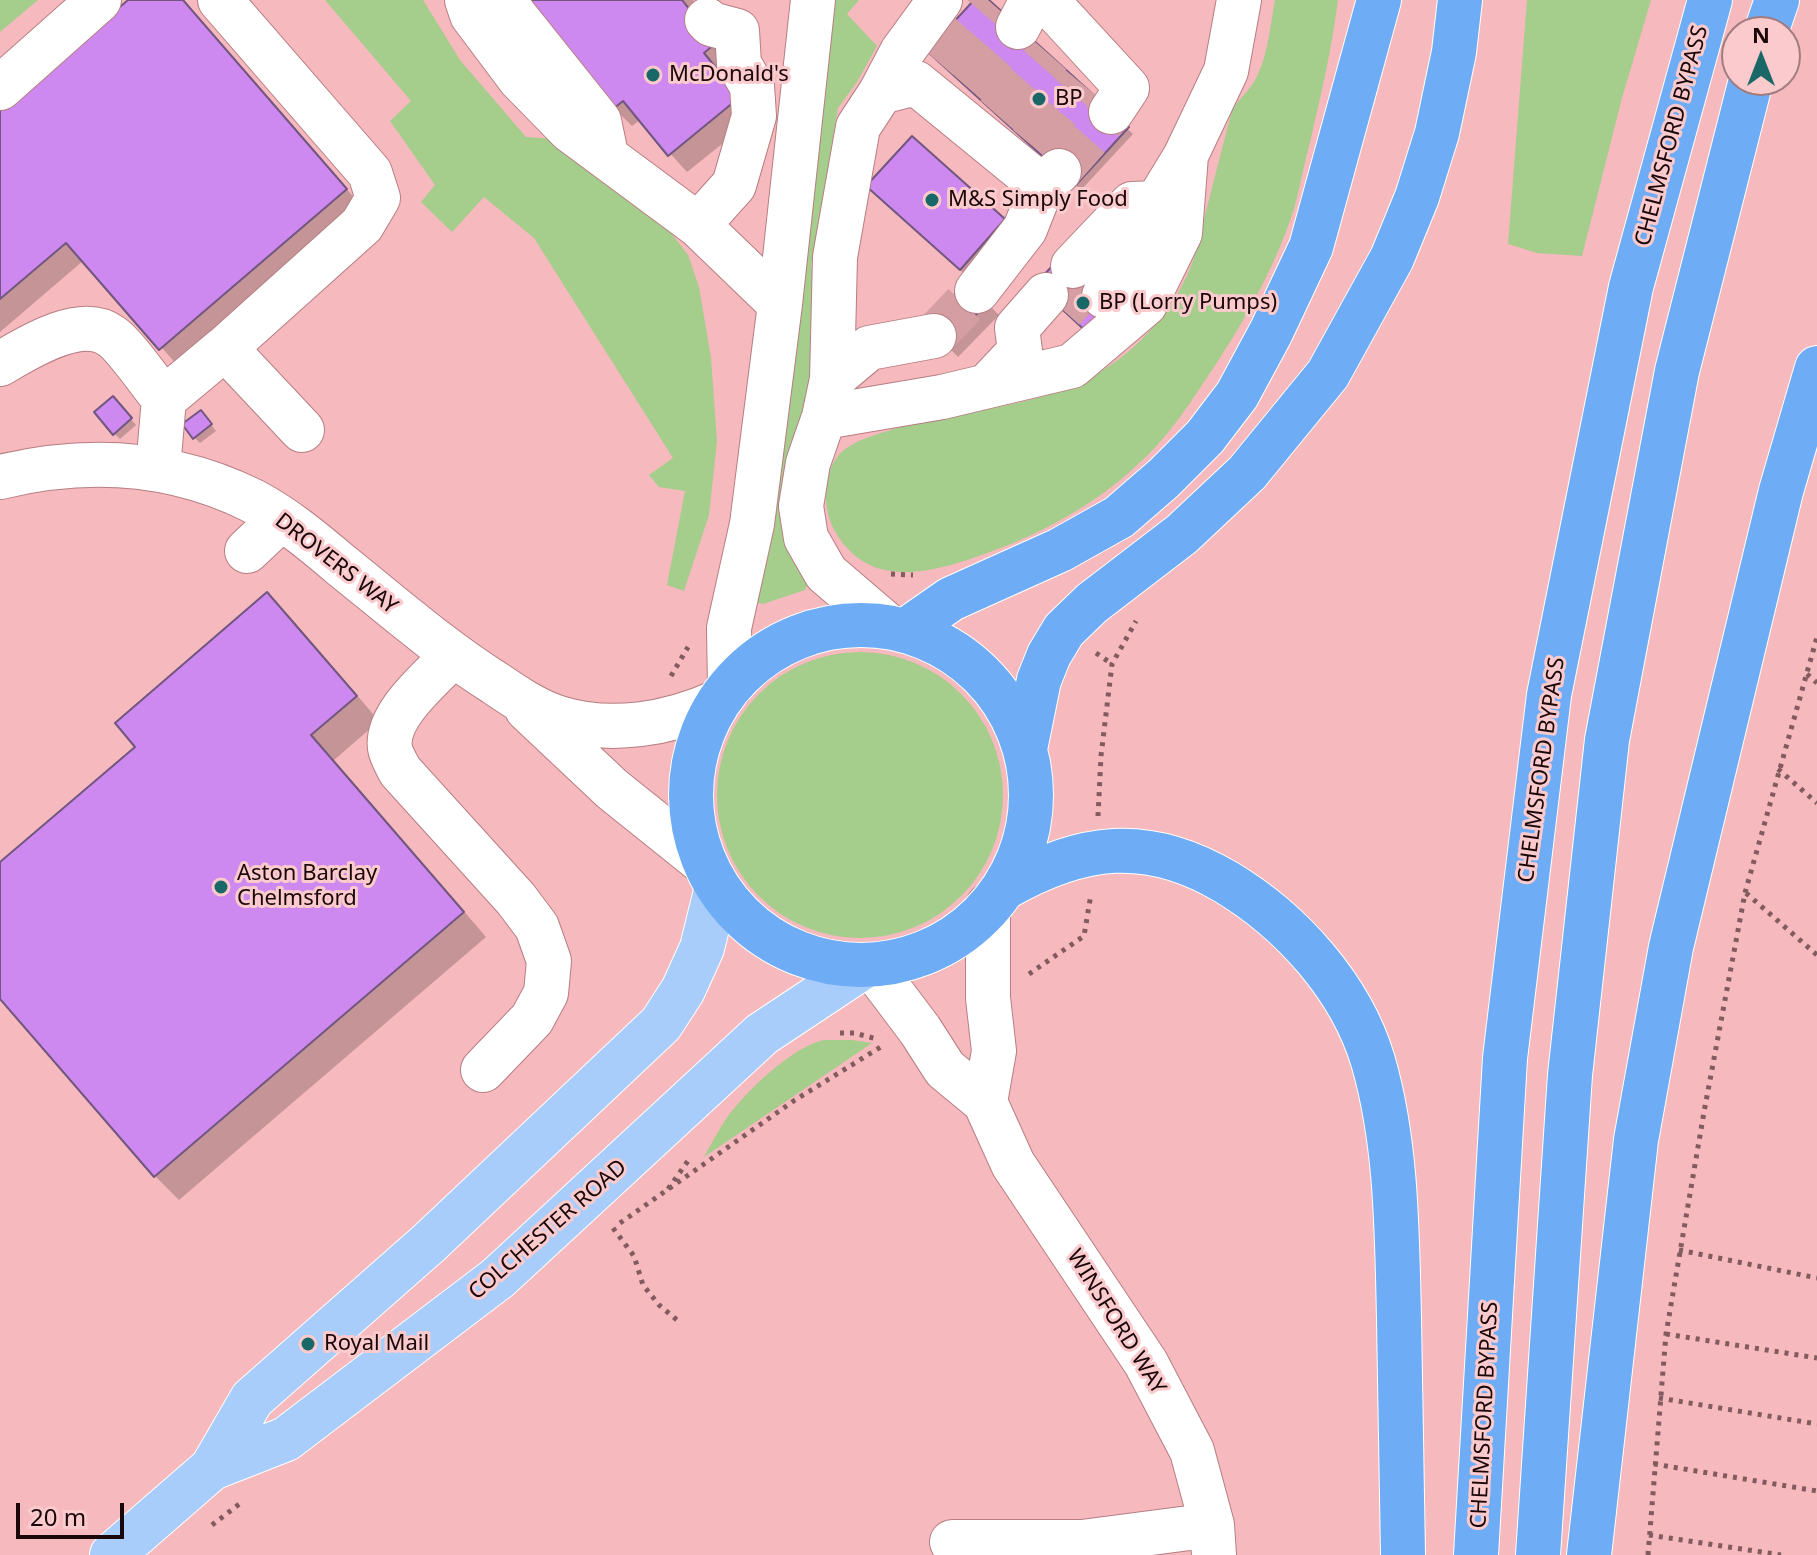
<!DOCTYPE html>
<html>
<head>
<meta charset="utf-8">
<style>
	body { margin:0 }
	#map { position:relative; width:1817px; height:1555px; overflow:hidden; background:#f6b9bd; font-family:"Noto Sans",sans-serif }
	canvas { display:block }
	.north { position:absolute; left:1721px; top:16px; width:80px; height:80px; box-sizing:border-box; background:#fbcacd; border:2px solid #a17c7f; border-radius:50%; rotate:0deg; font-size:22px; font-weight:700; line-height:32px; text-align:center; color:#1a0709 }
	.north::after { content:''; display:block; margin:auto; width:28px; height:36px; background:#196766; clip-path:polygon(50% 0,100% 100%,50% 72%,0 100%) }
	.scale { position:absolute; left:16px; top:1503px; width:108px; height:36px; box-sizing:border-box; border:4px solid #1a0709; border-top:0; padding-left:10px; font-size:24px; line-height:28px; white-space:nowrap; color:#1a0709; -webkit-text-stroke:6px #fbcacd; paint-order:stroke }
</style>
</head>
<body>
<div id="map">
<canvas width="1817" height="1555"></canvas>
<div class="north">N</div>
<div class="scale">20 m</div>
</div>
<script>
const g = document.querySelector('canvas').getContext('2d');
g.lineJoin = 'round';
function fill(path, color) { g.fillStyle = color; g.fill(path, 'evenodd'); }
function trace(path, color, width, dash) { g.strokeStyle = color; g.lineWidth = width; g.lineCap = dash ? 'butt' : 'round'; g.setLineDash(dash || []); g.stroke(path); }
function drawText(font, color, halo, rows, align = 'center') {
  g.font = font + ' "Noto Sans",sans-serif'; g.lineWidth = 6; g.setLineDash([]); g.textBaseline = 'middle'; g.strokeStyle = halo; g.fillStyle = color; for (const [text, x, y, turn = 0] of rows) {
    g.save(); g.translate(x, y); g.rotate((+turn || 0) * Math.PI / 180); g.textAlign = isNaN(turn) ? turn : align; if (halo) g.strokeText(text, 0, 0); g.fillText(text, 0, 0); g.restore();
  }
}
fill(new Path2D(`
	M0,0H38L0,32Z
	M325,0H423L460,60L526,137L558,139L658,216L688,255L699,287L711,358L717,441L709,515L684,591L667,585L685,491L659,487L649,475L673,458L534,238L484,197L452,232L421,202L435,185L390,121L411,101Z
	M832,0H859L847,14L877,46L857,82L838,108L811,266L819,304L809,581L805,590L763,604L752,601Z
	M1275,0H1338C1332,48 1321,95 1310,142C1304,164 1300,187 1294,209C1274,271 1239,331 1202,385C1183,414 1163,442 1137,465C1096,504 1042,533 990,552C946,568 885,589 848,549C835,535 827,519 826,500C826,482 829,462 844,450C858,439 878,434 894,429C956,411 1022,409 1081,382C1131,359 1176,311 1194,258L1232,110C1239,99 1249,91 1255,80C1268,58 1270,25 1275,0Z
	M1527,0H1651L1622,98L1582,256L1537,253L1508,244Z
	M717 795a143 143 0 1 1 286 0a143 143 0 1 1-286 0Z
	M824,1040H852L872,1043L704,1157C711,1144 718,1131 726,1119C746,1091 792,1047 824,1040Z`), '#a5cd8c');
fill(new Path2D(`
	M131,0H183L363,208L179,367L84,260L0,332V112Z
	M525,0H693L713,25L757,116L687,172L640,120L632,126L614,108Z
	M977,0H986L1133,134L1081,190L930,51Z
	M912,138L1004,221L979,287L887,204Z
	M968,284L999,315L958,357L927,326Z
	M118,404L136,425L120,439L114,433Z
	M206,418L216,431L200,443L194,437Z
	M267,595L291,618L379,721L334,760L486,937L179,1200L155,1176L0,996V865L138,747Z`), '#0003');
const building = new Path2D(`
	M128,0H183L347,189L159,350L66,243L0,299V110Z
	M523,0H682L716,43L704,53L740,97L668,156L623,101L612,110Z
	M974,0H989L1129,127L1075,186L927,51Z
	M912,136L1005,219L960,270L866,186Z
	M1062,256L1119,310L1092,337L1035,284Z
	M968,281L988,302L945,347L924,326Z
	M113,396L132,418L113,435L94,412Z
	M201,410L212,424L193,439L182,424Z
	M267,592L357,696L311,735L464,912L154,1177L0,999V862L135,747L115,723Z`);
fill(building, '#cd89ef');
trace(building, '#71567f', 2);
trace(new Path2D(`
	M936,60L988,0
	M966,86L1018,27
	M997,115L1050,55
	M1030,144L1081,83
	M1059,171L1111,112
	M1063,310L1089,281
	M934,336L977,291`), '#d59ea2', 44, [44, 22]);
const minor = new Path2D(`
	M220,0L370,173L378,198L362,225L225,348
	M467,0L472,15L520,79L570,130L698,225L780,304
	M506,0L508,7L599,121L604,145
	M1046,0L1127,88L1111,112
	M1018,27L1032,0
	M0,88L99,0
	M881,92L916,83L1042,186L1059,171
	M698,225L734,185L754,116L752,86L739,64L737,31L711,24L707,20
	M1073,266L1132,204L1157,203L1185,157
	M977,291L1025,229L1042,186
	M1104,296L1163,230L1162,225
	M0,364C27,348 81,314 111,336C124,344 152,385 164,399
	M832,379L869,348L934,336
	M987,386L1020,351L1017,328L1046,295
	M824,417L942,397L1072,366L1145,304L1180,233L1186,155L1226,71L1239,0
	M158,468L164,399L225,348L302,430
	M0,477C87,456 173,461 253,501C285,518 314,542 341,565C392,606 440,648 495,683C514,696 536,711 559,718C611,734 669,724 718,702
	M247,551L281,519
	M889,627L826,573L806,538L801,506L808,463L824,417L832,379L835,257L858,127L881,92L902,52L940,0
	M452,656C432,678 385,715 390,748C391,755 397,765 400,771L516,899L537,927L549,961L546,993L532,1019L483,1070
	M730,687L729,628L752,524L780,304L813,0
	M527,709L612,789L703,862
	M871,965L920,1030L945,1069L985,1102L1013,1164L1146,1363L1192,1451L1212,1525L1214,1555
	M985,1102L994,1051L988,998V906
	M959,1555L952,1542H1082L1212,1525`);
const major = new Path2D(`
	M212,1468L286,1439L498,1278L762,1034L866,965
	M112,1555L212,1468L252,1399L429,1243L661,1024L683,990L702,948L717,887`);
const highway = new Path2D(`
	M1766,32L1777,0
	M691 795a170 170 0 1 1 340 0a170 170 0 1 1-340 0Z
	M905,631L951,599L1060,550L1119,517L1164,478L1205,437L1237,395L1271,332L1311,247L1379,0
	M1025,749L1039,680L1049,655L1064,630L1092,603L1182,534L1247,473L1328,374L1392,258L1417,197L1437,133L1454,52L1460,0
	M1004,888C1081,844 1147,835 1226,882C1291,921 1351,987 1373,1061C1397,1143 1397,1234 1399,1319C1400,1398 1402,1476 1403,1555
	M1476,1555L1505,1058L1549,695L1631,287L1710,0
	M1538,1555L1570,1075L1607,740L1677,371L1751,80
	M1589,1555L1636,1140L1671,947L1781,491L1817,368`);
trace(minor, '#b77e83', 46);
trace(major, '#fff', 46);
trace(highway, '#fff', 46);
trace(new Path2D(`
	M891,574L913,575
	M1096,653L1112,664
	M1807,674L1817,683
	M671,676L688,647
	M1778,769L1817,803
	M1098,816L1101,756L1112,664L1136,621
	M1746,893L1817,955
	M1029,974L1084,936L1091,894
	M840,1033H854L877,1039
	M668,1189L690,1158
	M620,1223L795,1100L884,1045
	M613,1228L634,1256L643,1285L659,1305L677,1320
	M1679,1250L1817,1278
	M1666,1334L1817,1358
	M1659,1398L1817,1424
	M1654,1464L1817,1491
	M212,1525L242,1502
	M1649,1535L1781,1555
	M1648,1555L1666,1334L1704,1112L1745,893L1817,637`), '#825b5e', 5, [4, 6]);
trace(minor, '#fff', 44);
trace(major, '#a9cdfa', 44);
trace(highway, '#6facf6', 44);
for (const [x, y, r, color] of [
	[653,75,8,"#196766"],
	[1039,99,8,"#196766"],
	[932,200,8,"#196766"],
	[1083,303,8,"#196766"],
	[221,887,8,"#196766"],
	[308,1344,8,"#196766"]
]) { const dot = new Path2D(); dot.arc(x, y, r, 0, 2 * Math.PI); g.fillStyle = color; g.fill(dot); trace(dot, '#fbcacd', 3); }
drawText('22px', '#1a0709', '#fbcacd', [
	["McDonald's",669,75],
	["BP",1055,99],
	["M&S Simply Food",948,200],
	["BP (Lorry Pumps)",1099,303],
	["Aston Barclay",237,874],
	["Chelmsford",237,899],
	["Royal Mail",324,1344]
], 'left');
drawText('22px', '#1a0709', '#fbcacd', [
	["CHELMSFORD BYPASS",1672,136,-75],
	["DROVERS WAY",336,564,38],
	["CHELMSFORD BYPASS",1542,770,-82],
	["COLCHESTER ROAD",548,1230,-41],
	["WINSFORD WAY",1116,1322,58],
	["CHELMSFORD BYPASS",1485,1415,-87]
]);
</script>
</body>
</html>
